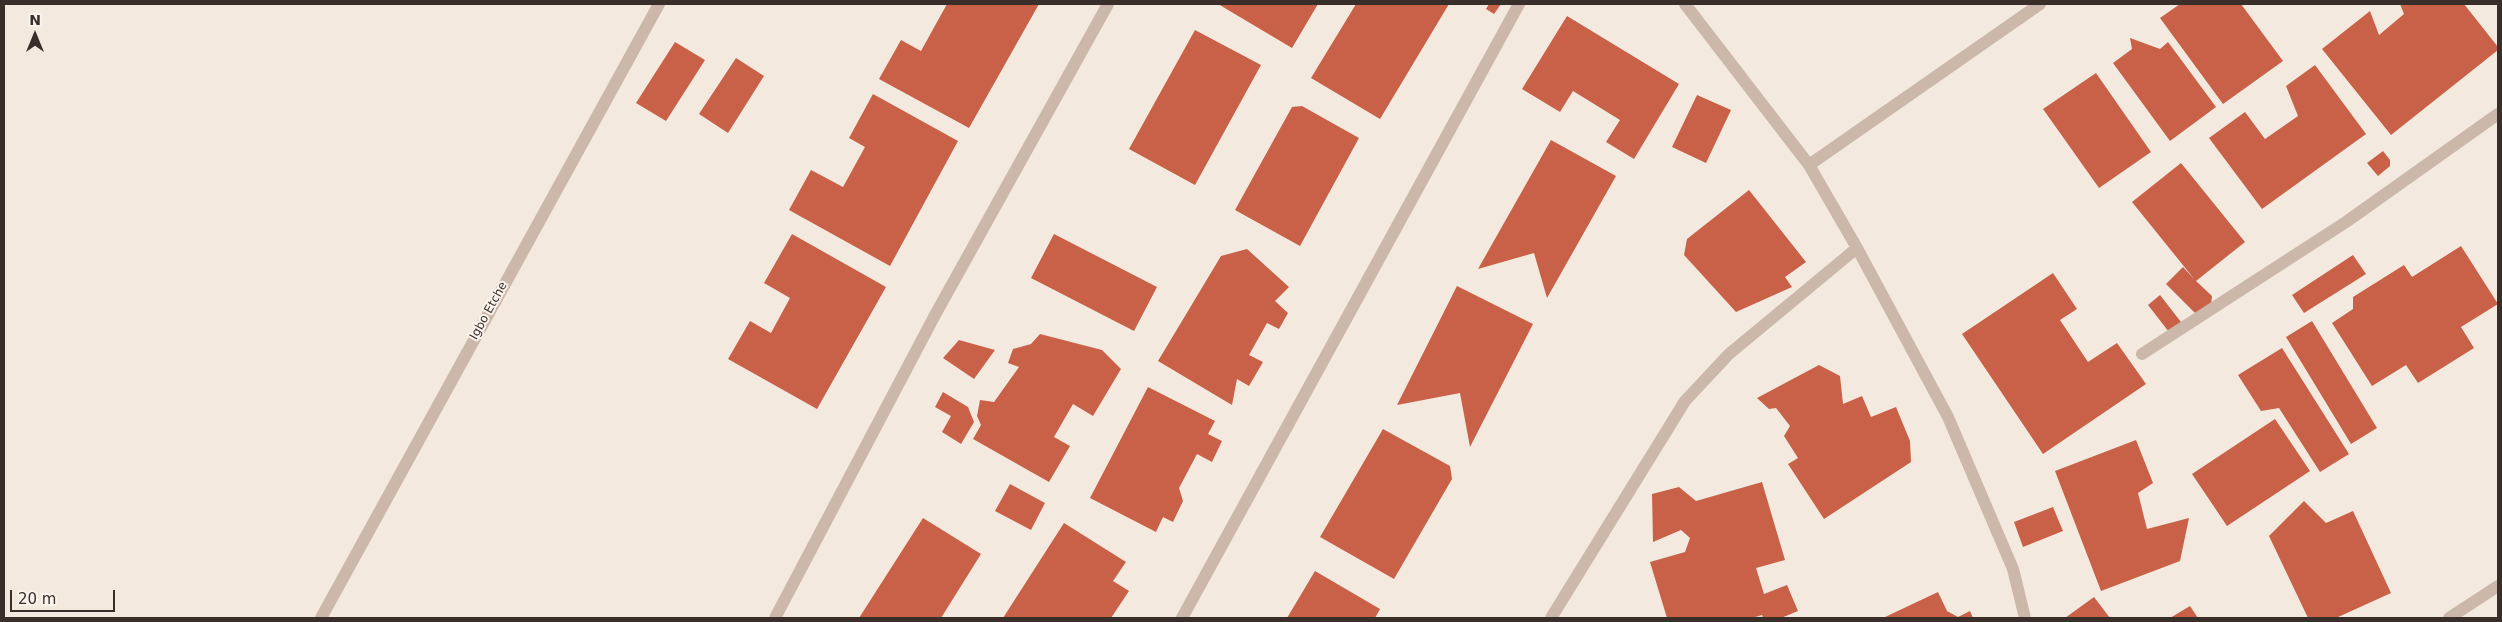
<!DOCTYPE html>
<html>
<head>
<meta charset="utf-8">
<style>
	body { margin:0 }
	#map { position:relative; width:2502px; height:622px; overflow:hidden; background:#f3e9df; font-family:"DejaVu Sans",sans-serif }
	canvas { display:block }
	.frame { position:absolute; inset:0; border:5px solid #392e2a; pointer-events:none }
	.north { position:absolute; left:10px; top:10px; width:50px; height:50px; -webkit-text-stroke:4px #faf3ec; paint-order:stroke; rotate:0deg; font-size:14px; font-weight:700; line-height:20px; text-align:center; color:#392e2a }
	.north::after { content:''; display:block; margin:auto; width:18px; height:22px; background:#392e2a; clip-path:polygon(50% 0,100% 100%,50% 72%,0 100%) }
	.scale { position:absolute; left:10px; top:590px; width:105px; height:22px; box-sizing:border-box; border:2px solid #392e2a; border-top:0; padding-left:6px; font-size:15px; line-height:18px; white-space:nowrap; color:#392e2a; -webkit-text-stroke:4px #faf3ec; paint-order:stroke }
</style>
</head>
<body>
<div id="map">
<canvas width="2502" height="622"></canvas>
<div class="frame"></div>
<div class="north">N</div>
<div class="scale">20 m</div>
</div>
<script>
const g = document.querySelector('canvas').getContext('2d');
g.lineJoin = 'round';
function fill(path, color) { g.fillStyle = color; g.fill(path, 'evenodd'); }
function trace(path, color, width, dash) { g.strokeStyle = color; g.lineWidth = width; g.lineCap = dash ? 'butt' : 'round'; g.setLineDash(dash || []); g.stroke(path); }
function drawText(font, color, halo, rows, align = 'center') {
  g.font = font + ' "DejaVu Sans",sans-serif'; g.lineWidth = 4; g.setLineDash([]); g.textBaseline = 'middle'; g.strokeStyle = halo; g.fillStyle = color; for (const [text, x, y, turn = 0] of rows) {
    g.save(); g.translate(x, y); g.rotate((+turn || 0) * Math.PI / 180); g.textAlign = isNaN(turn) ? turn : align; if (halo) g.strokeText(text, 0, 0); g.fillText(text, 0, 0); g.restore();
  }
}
fill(new Path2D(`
	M947,4H1039L969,128L879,79L901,40L921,51Z
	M1218,4H1318L1292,48Z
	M1356,4H1449L1380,119L1311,78Z
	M1489,4H1501L1494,14L1486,9Z
	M2180,4H2241L2283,61L2223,104L2160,18Z
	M2400,4H2464L2498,47V50L2391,135L2322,49L2370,11L2379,35L2404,14Z
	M1567,16L1679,84L1634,159L1606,142L1620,120L1573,91L1560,112L1522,89Z
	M1195,30L1261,65L1195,185L1129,149Z
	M2130,38L2160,49L2168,42L2216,107L2170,141L2113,63L2132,49Z
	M675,42L705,60L666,121L636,103Z
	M736,58L764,76L728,133L699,114Z
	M2315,65L2366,134L2262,209L2209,138L2245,112L2265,139L2298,116L2286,86Z
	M2096,73L2151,152L2099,188L2043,109Z
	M873,94L958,141L890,266L789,210L811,170L843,187L865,147L849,138Z
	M1697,95L1731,110L1706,163L1672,147Z
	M1302,106L1359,138L1300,246L1235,210L1292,107Z
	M1551,140L1616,176L1547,298L1534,253L1478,269Z
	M2383,151L2390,160V166L2378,176L2367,163Z
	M2181,163L2245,242L2196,281L2212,296L2211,305L2199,317L2166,284L2183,267L2195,280L2132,202Z
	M1749,190L1806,262L1785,277L1792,287L1736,312L1684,255L1687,239Z
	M792,234L886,287L817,409L728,359L750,321L771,333L790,298L764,283Z
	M1054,234L1157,287L1134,331L1031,278Z
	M2461,246L2498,304L2461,327L2474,348L2418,383L2406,365L2372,386L2332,323L2353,309V297L2404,265L2412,277Z
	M1247,249L1289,287L1275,301L1288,313L1279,329L1267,323L1249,355L1263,362L1249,386L1237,379L1232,405L1158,361L1221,256Z
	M2353,255L2366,274L2304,313L2292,295Z
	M2053,273L2077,309L2060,320L2088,362L2117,343L2146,384L2043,454L1962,334Z
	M1457,286L1533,324L1470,447L1460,393L1397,405Z
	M2160,295L2181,322L2169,332L2148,305Z
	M2312,321L2377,428L2351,444L2286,337Z
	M1040,334L1102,350L1121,369L1093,416L1073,404L1054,437L1070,446L1049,482L973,439L981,425L977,416L980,400L994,402L1019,367L1008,363L1013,349L1031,344Z
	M959,340L995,350L974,379L943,358Z
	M2282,348L2349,454L2320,472L2279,408L2261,411L2238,375Z
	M1819,365L1840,376L1843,404L1862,396L1871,417L1896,407L1910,441L1911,462L1824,519L1788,464L1798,458L1784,436L1790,426L1776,408L1769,409L1757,398Z
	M1148,387L1215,421L1208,434L1222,441L1212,462L1197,454L1179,488L1183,501L1173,522L1163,517L1156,532L1090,498Z
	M943,392L968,407L974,422L961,444L942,432L951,416L935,407Z
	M2275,419L2310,471L2227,526L2192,474Z
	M1383,429L1450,466L1452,479L1394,579L1320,537Z
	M2136,440L2153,483L2138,493L2147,529L2189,518L2180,561L2101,591L2055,471Z
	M1762,482L1785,560L1756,568L1764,594L1787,585L1798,611L1781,618H1763L1762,615L1752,618H1667L1650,562L1685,552L1690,538L1681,530L1653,542L1652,494L1679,487L1696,501Z
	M1010,484L1045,503L1031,530L995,511Z
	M2304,501L2326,523L2353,511L2391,593L2336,618H2308L2269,536Z
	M2053,507L2063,531L2023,547L2014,522Z
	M923,518L981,554L941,618H859Z
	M1064,523L1126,562L1113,581L1129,591L1111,618H1003Z
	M1315,571L1380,609L1375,618H1287Z
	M1938,592L1947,611L1958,617L1970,611L1973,618H1883Z
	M2094,597L2110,618H2065Z
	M2190,606L2198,618H2170Z`), '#c86148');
trace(new Path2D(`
	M1685,4L1809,165L1857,248L1948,417L2013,569L2025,618
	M1809,165L2040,4
	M2142,354L2346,222L2498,114
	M321,618L659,4
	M775,618L935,315L1108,4
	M1182,618L1519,4
	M1551,618L1685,401L1729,354L1857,248
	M2449,618L2498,586`), '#ccb8aa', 12);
drawText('12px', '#392e2a', '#faf3ec', [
	["Igbo Etche",489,311,-61]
]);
</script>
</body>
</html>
